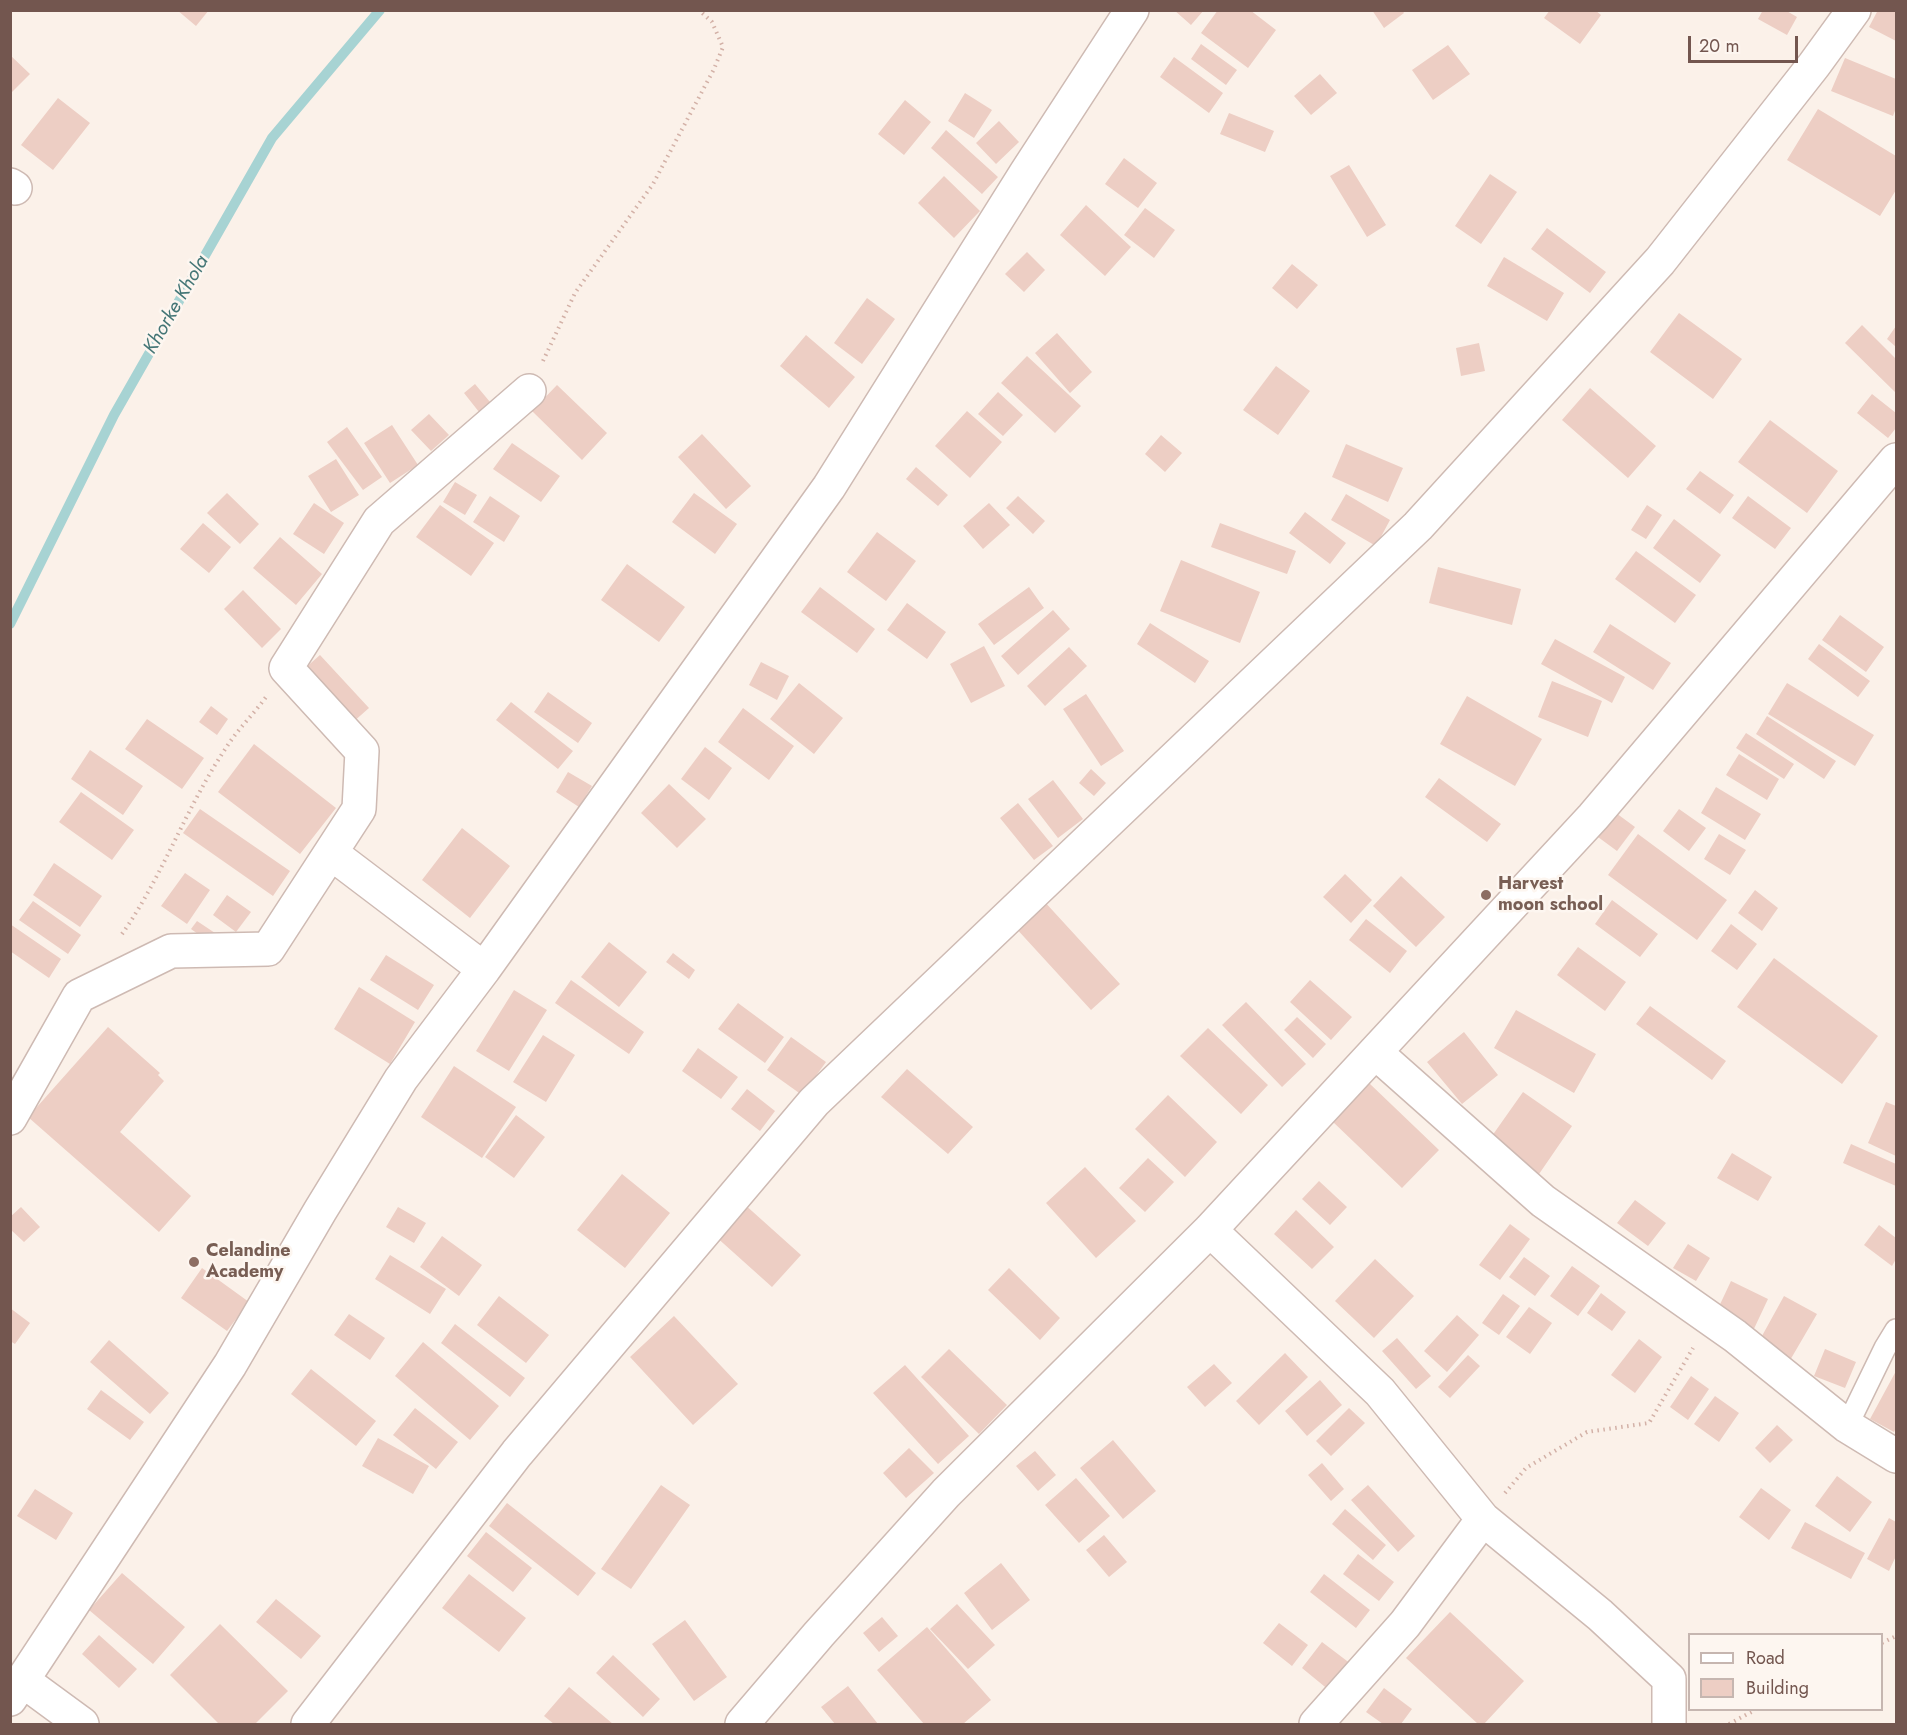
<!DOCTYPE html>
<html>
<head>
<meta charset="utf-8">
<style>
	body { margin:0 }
	#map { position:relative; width:1907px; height:1735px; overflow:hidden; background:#fbf1e9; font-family:Jost,sans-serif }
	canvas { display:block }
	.frame { position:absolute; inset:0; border:12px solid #73564f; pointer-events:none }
	.legend { position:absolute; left:1688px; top:1633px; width:195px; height:78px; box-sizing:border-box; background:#fdf6f0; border:2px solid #c6b6b0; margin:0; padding:8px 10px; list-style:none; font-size:18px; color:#73564f }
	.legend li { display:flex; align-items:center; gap:12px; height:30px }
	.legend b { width:30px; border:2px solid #c6b6b0 }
	.scale { position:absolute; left:1688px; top:36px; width:110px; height:27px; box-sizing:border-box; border:3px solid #73564f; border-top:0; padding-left:8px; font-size:18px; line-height:21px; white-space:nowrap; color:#73564f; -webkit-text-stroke:4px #fdf6f0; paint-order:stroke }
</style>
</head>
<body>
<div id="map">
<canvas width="1907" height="1735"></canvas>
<div class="frame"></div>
<ul class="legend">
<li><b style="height:8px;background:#fff"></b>Road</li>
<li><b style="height:16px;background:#edcec4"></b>Building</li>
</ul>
<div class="scale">20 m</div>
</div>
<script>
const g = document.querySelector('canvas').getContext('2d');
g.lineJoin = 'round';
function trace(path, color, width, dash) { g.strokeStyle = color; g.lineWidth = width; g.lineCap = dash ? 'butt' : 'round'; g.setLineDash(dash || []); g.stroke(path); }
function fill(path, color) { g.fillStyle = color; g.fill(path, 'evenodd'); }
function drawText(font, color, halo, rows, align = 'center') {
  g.font = font + ' Jost,sans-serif'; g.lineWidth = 5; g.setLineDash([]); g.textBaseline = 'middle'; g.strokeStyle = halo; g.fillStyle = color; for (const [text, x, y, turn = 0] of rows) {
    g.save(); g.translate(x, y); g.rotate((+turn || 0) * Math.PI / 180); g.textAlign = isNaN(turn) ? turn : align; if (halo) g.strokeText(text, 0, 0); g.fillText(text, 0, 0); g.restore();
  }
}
trace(new Path2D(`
	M10,624L114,415L272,138L380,10`), '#a7d3d3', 10);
fill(new Path2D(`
	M177,10H209L196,26Z
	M1174,10H1204L1191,25Z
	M1218,10H1250L1276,30L1248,68L1201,33Z
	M1372,10H1402L1404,13L1384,28Z
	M1550,10H1595L1601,15L1580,44L1544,18Z
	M1763,10H1785L1797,17L1787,35L1758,19Z
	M1878,10H1896V41L1869,27Z
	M1201,44L1237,70L1226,85L1191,59Z
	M1448,45L1470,74L1433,100L1412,70Z
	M10,55L30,74L10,94Z
	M1174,57L1223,93L1209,113L1160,77Z
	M1845,58L1896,79V108L1893,116L1831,91Z
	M1320,74L1337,93L1311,115L1294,96Z
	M965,93L992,110L974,138L948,121Z
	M58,98L90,123L53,170L21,145Z
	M905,100L931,122L904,155L878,134Z
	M1818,109L1896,156V190L1880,216L1787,160Z
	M1229,113L1274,131L1265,152L1220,134Z
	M999,121L1019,142L996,164L976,143Z
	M946,130L998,177L982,194L931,148Z
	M1124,158L1157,183L1138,208L1105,184Z
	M1349,165L1386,225L1367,237L1330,176Z
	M1490,174L1517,192L1481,244L1455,226Z
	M944,176L980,211L954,238L918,203Z
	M1086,205L1131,247L1105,276L1060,235Z
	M1145,208L1175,230L1154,258L1124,235Z
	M1547,228L1606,272L1590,293L1531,249Z
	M1027,252L1045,270L1024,292L1005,274Z
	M1504,257L1564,293L1547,321L1487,286Z
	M1292,264L1318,285L1297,309L1272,288Z
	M867,298L895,319L862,364L834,343Z
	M1679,313L1742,359L1713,399L1650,352Z
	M1862,325L1896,359V393L1845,343Z
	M1896,326V347L1887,339Z
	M1057,333L1092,372L1070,393L1035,353Z
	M806,335L855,377L829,408L780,366Z
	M1479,343L1485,371L1461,376L1456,348Z
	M1027,356L1081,406L1055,433L1001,383Z
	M1276,366L1310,391L1278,435L1243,410Z
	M475,384L495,408L483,417L464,393Z
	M557,385L607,433L582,460L532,411Z
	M1590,388L1656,446L1628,478L1562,420Z
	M998,392L1023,415L1003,436L978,414Z
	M1872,394L1896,413V428L1888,438L1857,413Z
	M967,411L1002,442L970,478L935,446Z
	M429,414L449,435L431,451L411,430Z
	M1770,420L1838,471L1807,513L1738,462Z
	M392,425L418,465L390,483L364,443Z
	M347,427L382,477L363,490L327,442Z
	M702,434L751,486L726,509L678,457Z
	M1161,435L1182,453L1165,472L1145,454Z
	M512,443L560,476L541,502L493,469Z
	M1346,444L1403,468L1388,502L1332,477Z
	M336,459L359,495L331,512L308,476Z
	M916,467L948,495L938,506L906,479Z
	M1700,471L1734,495L1720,514L1686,489Z
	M455,482L477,495L465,515L443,502Z
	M227,493L259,524L240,544L207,513Z
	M694,493L737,524L715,554L672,522Z
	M1346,494L1390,520L1376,546L1331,520Z
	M490,496L520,516L504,542L473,522Z
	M1018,496L1045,521L1033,534L1006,508Z
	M1748,496L1791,528L1775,549L1732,518Z
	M314,503L344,523L324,554L293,534Z
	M989,503L1010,525L983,549L963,526Z
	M440,505L494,543L471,576L416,537Z
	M1647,505L1662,515L1646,539L1631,530Z
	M1305,512L1346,543L1330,564L1289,533Z
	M1674,519L1721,555L1700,583L1653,548Z
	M203,523L231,547L209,573L180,549Z
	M1220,523L1296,551L1287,574L1211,547Z
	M877,532L916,561L886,601L847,572Z
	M280,537L322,574L296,605L253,568Z
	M1636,551L1696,595L1675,623L1615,579Z
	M1181,560L1260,592L1240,643L1160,611Z
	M627,564L685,607L659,642L601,600Z
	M1438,567L1521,589L1512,625L1429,603Z
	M820,587L875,629L857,653L801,612Z
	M1029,587L1044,608L994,645L978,624Z
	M243,590L281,629L262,648L224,609Z
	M907,603L946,632L927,659L887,630Z
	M1053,610L1070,629L1018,675L1001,656Z
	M1840,615L1884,647L1866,672L1822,640Z
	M1150,623L1209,661L1195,683L1137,644Z
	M1610,624L1671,663L1653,690L1593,652Z
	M1555,639L1625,677L1612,703L1541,664Z
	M1819,644L1870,681L1858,697L1808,659Z
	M984,646L1005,686L971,703L950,664Z
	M1069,647L1087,666L1045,706L1027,686Z
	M320,655L369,708L352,723L303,670Z
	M761,662L789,676L777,700L749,685Z
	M1552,681L1602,701L1588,737L1538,717Z
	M799,683L843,718L814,754L770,719Z
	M1787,683L1874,735L1855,766L1768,714Z
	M548,692L592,723L578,743L534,712Z
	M1086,694L1124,751L1101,766L1063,709Z
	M1467,696L1542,739L1515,786L1440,744Z
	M511,702L573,751L558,769L496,720Z
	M211,706L228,719L217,735L199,722Z
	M743,708L794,746L769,780L718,742Z
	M1767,716L1836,761L1824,779L1756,734Z
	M147,719L204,758L182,789L125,749Z
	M1746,733L1794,764L1784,779L1736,748Z
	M254,744L336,808L300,854L218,792Z
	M705,747L732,768L709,800L681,779Z
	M90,750L143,786L123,815L71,779Z
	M1739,754L1779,779L1767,800L1726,775Z
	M1091,769L1106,783L1094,796L1079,783Z
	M568,772L592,786L579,807L556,792Z
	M1439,778L1501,824L1487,842L1425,797Z
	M1053,780L1083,819L1058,838L1028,799Z
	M669,784L706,819L677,848L641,813Z
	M1716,787L1761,814L1745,840L1701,813Z
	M81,792L134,830L112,860L59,822Z
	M1018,803L1053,846L1034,860L1000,818Z
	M200,809L290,871L273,896L183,833Z
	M1679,809L1706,828L1689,851L1663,831Z
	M1616,813L1635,827L1617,851L1598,837Z
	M462,828L510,866L470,918L422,880Z
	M1638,834L1727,900L1697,940L1608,875Z
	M1719,834L1746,850L1730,875L1704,859Z
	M54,863L102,896L80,927L33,895Z
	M185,873L210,890L187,924L161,906Z
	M1345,874L1372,900L1351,923L1323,897Z
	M1401,876L1445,917L1416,947L1373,906Z
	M1755,890L1778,908L1762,931L1738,913Z
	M227,895L251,912L236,932L213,915Z
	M1043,900L1120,984L1091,1010L1014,926Z
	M1612,900L1658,934L1640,957L1595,924Z
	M33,901L81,935L68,954L19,920Z
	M1366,919L1407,951L1390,973L1349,940Z
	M197,921L218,935L212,944L191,929Z
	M10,924L61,959L49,978L10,951Z
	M1731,924L1757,944L1737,970L1711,951Z
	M609,942L647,972L619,1007L581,977Z
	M1578,947L1626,982L1605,1011L1557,975Z
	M673,953L695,970L689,979L666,962Z
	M386,955L434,985L418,1010L370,980Z
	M1774,958L1878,1036L1842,1084L1737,1007Z
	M571,980L644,1032L629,1054L555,1003Z
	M1310,980L1352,1017L1331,1040L1290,1002Z
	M359,987L415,1022L390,1064L334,1029Z
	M514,990L547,1010L509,1071L476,1051Z
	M1246,1002L1306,1064L1282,1087L1222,1025Z
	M738,1003L784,1037L765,1063L718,1029Z
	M1650,1006L1726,1061L1712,1080L1636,1024Z
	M1516,1010L1596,1054L1574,1093L1494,1048Z
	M1297,1017L1326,1044L1313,1058L1284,1030Z
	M108,1027L160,1073L158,1075L164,1081L120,1132L191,1196L159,1232L28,1117Z
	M1208,1028L1268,1085L1241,1114L1180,1056Z
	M1464,1032L1498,1075L1462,1104L1427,1062Z
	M543,1035L575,1055L546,1102L513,1082Z
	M791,1037L826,1062L802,1095L767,1070Z
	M698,1048L738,1077L721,1099L682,1071Z
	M454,1066L516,1107L482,1158L421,1117Z
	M907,1069L973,1127L948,1154L881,1097Z
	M1369,1083L1439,1150L1402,1188L1332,1121Z
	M747,1089L775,1111L760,1131L731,1109Z
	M1523,1092L1572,1126L1537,1177L1487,1143Z
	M1168,1095L1217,1142L1185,1177L1135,1129Z
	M1886,1102L1896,1106V1156L1868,1143Z
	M516,1115L545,1137L514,1178L485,1157Z
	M1851,1144L1896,1164V1186L1843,1163Z
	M1732,1153L1772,1177L1758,1201L1717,1178Z
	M1148,1158L1174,1182L1145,1212L1119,1188Z
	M1085,1167L1136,1221L1096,1258L1046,1203Z
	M622,1174L670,1213L625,1268L577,1230Z
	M1319,1181L1347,1207L1330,1225L1302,1199Z
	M1635,1200L1666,1223L1648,1246L1617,1223Z
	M743,1203L801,1255L772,1287L714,1235Z
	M21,1207L40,1227L24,1242L10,1229V1217Z
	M398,1207L426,1223L414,1243L386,1227Z
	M1296,1210L1334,1247L1312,1269L1274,1234Z
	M1510,1224L1530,1239L1500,1280L1479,1265Z
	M1879,1225L1896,1238V1259L1892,1266L1864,1245Z
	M442,1236L482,1265L459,1296L420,1267Z
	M1688,1244L1710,1258L1696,1281L1673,1268Z
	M390,1255L446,1289L430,1314L375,1279Z
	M1524,1257L1550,1276L1535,1296L1509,1277Z
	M1375,1259L1414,1296L1374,1338L1335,1301Z
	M1572,1266L1600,1286L1578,1316L1550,1296Z
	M202,1268L249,1302L227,1331L181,1298Z
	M1009,1268L1060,1318L1040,1340L988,1290Z
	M1731,1281L1768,1299L1752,1333L1715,1315Z
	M1601,1293L1626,1312L1612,1331L1587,1313Z
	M1503,1294L1520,1306L1499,1335L1482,1323Z
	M499,1296L549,1335L526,1363L477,1325Z
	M1784,1296L1817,1314L1789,1362L1757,1345Z
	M1529,1307L1552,1323L1530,1354L1506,1337Z
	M10,1308L30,1323L15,1344L10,1341Z
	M349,1314L385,1338L370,1360L334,1335Z
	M1457,1315L1479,1335L1447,1372L1424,1351Z
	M674,1316L738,1384L693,1425L630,1357Z
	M455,1324L525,1378L510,1397L441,1343Z
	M1397,1338L1431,1376L1416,1389L1382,1351Z
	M1639,1339L1662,1357L1635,1393L1611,1375Z
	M109,1340L169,1393L150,1414L90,1362Z
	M423,1342L499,1406L470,1440L395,1376Z
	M949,1349L1007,1405L979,1434L921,1377Z
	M1825,1349L1856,1362L1845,1388L1814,1376Z
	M1285,1353L1308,1377L1259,1425L1236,1401Z
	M1468,1355L1480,1366L1450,1398L1438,1387Z
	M1214,1364L1232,1383L1205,1407L1187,1387Z
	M905,1365L969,1436L938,1464L873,1393Z
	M311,1369L376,1421L356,1446L291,1394Z
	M1896,1371V1428L1894,1432L1870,1419Z
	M1691,1376L1709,1389L1688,1420L1670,1407Z
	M1320,1380L1342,1405L1307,1436L1285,1411Z
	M101,1390L144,1422L130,1440L87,1409Z
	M1715,1396L1739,1413L1719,1442L1694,1424Z
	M415,1408L458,1442L436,1469L393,1435Z
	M1349,1408L1365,1423L1331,1456L1316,1441Z
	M1777,1425L1793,1440L1770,1463L1755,1448Z
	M378,1438L429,1466L413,1494L362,1466Z
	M1113,1440L1156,1491L1123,1519L1080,1468Z
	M909,1448L934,1473L906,1498L883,1473Z
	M1035,1451L1056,1475L1038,1491L1016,1466Z
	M1322,1463L1344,1489L1331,1501L1308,1475Z
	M1837,1476L1872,1502L1850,1532L1815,1506Z
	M1076,1478L1110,1516L1079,1543L1045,1505Z
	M661,1485L690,1505L631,1589L601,1569Z
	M1368,1485L1415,1536L1398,1552L1351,1500Z
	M1761,1488L1791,1510L1769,1540L1739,1517Z
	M35,1489L73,1513L56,1540L17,1516Z
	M507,1503L596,1573L578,1596L489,1526Z
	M1345,1509L1386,1545L1373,1560L1332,1524Z
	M1889,1518L1896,1522V1556L1889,1571L1867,1559Z
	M1805,1522L1865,1553L1851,1579L1791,1548Z
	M486,1532L532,1568L513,1592L467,1556Z
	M1104,1535L1127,1562L1109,1577L1086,1550Z
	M1358,1554L1394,1582L1379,1601L1343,1574Z
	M1001,1563L1030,1600L992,1630L964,1593Z
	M122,1573L185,1627L153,1664L89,1610Z
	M469,1574L526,1618L499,1652L442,1608Z
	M1324,1574L1370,1610L1356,1628L1310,1592Z
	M276,1599L321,1636L301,1659L256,1622Z
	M957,1604L995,1645L968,1669L930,1629Z
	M1450,1612L1524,1681L1484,1724H1478L1406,1658Z
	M882,1617L898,1636L879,1652L863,1633Z
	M685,1620L727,1677L694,1701L652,1644Z
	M1279,1623L1308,1645L1292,1666L1263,1643Z
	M220,1624L288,1691L255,1724H219L170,1675Z
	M927,1627L991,1700L963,1724H924L877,1670Z
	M99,1635L137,1669L119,1688L82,1654Z
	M1322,1642L1351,1664L1330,1691L1302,1668Z
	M613,1655L660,1699L643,1717L596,1673Z
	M848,1686L878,1724H835L821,1707Z
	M569,1687L613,1724H554L544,1716Z
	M1384,1688L1412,1709L1401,1724H1383L1366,1712Z`), '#edcec4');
const lane = new Path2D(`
	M1847,1426L1885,1348L1896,1330`);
const street = new Path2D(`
	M10,185L15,188
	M331,853L484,969
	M1375,1052L1543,1201L1735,1336L1847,1426L1896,1456
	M10,1118L79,996L171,951L268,949L359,809L362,751L286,668L379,521L529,391
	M1210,1230L1380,1392L1483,1519L1600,1615L1669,1679V1724
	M22,1680L82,1724
	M10,1699L230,1365L320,1211L401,1079L484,969L829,487L1026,173L1132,10
	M308,1724L517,1453L814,1102L1418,526L1660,261L1814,65L1854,10
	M742,1724L819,1634L946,1493L1210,1230L1593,817L1896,460
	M1316,1724L1405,1624L1483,1519`);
trace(lane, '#cebab3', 24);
trace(street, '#cebab3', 36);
trace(new Path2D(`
	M543,361L575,293L653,184L714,69L723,47L712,22L699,10
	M122,934C163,876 186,807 226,748C237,730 253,715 266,697
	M1505,1493L1526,1468L1587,1432L1649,1423L1693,1348
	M1882,1643L1896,1636
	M1729,1724L1755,1710`), '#d3b1a7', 4, [1.5, 4.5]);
trace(lane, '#fff', 21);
trace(street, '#fff', 33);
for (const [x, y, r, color] of [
	[1486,895,6,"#8d6e63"],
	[194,1262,6,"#8d6e63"]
]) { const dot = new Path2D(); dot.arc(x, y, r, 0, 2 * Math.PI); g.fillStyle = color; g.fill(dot); trace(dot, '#fdf6f0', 2); }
drawText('bold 18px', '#785e54', '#fdf6f0', [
	["Harvest",1498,885],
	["moon school",1498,906],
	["Celandine",206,1252],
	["Academy",206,1273]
], 'left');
drawText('italic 20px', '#447676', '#fdf6f0', [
	["Khorke Khola",177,305,-60]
]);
</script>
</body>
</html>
